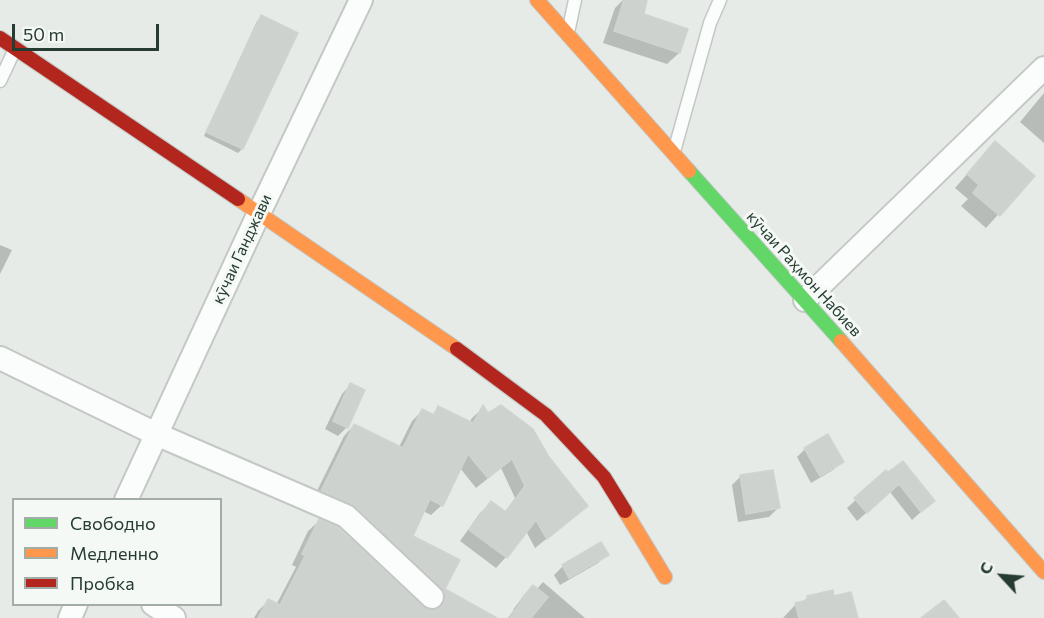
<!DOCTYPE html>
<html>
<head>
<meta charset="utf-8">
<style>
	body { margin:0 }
	#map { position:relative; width:1044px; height:618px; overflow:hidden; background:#e6ebe8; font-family:Commissioner,sans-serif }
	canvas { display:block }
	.legend { position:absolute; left:12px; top:498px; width:210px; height:108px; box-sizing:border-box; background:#f5f9f6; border:2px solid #a2ada8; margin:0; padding:8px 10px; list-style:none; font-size:18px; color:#263c32 }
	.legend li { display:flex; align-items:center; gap:12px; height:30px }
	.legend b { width:30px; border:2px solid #a2ada8 }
	.north { position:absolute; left:972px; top:546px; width:60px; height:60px; -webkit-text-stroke:4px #f5f9f6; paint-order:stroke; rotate:296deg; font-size:16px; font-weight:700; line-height:24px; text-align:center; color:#263c32 }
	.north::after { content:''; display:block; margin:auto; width:21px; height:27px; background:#263c32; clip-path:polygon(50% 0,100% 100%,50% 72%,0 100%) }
	.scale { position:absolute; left:12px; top:24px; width:147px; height:27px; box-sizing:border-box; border:3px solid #263c32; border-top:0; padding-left:8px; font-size:18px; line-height:21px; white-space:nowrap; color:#263c32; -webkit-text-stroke:4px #f5f9f6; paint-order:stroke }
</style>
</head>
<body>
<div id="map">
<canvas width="1044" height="618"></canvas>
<ul class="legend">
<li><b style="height:8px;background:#63d668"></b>Свободно</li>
<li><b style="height:8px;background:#ff974d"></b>Медленно</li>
<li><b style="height:8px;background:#b3261e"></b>Пробка</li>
</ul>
<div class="north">С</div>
<div class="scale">50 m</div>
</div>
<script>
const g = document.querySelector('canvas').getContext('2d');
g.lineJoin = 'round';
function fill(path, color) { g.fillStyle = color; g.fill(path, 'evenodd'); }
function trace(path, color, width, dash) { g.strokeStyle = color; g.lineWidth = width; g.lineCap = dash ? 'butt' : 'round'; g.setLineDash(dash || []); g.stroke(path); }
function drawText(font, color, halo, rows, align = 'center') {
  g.font = font + ' Commissioner,sans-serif'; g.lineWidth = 6; g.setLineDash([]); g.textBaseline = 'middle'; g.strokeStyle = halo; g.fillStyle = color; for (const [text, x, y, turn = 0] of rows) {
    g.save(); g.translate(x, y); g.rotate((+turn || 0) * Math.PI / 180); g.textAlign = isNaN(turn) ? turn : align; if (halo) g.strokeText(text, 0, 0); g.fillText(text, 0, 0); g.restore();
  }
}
fill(new Path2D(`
	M623,0H642V15L679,53L667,64L603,43L615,8Z
	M261,17L242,149L238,153L204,136L257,21Z
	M1044,93V143L1020,122Z
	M983,156L1033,176L986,228L961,206L968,199L955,188Z
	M0,245L12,250L0,274Z
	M350,385L347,427L338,436L325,429L342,394Z
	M439,408L469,423L472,418L483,408L575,516L535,548L526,531L506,557L496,568L460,541L480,513L491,503L504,513L515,498L501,468L476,488L460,468L442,505L431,515L423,511L411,536L443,590L493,618H254L258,611L268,601L276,605L296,567L292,565L308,531L319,521L422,608L429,612L435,611V605L312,501L344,436L354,425L399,447L412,421L422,411L432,415Z
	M805,449L842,462L833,470L811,483L797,457Z
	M772,471L778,508L769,517L738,522L732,485L740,477Z
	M886,472L933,501L912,520L890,492L857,521L847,508Z
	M601,545L607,555L598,563L560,585L554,575L563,566Z
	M543,582L585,618H508L514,610H513L522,598L536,590Z
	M808,597L833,598L854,618H783L796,604L802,603Z`), '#0003');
const building = new Path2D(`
	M624,0H647L644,14L688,29L680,53L614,31Z
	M261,15L298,33L243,149L206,132Z
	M995,141L1035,176L1000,216L973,193L979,185L967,174Z
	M350,383L365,390L348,428L333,421Z
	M483,405L488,413L501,405L533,429L549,457L588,506L547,539L536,520L507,558L469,530L491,501L506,512L525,486L512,459L488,478L468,454L443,506L430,499L413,536L460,560L445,589L497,618H258L268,599L280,605L305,556L302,554L319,519L338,527L423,607L429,610H436L441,607L445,600V593L441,587L355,506L321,491L354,424L403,448L422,409L434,415L438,406L473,423Z
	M828,434L844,462L820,476L804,448Z
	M903,461L935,501L921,512L899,484L867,513L854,498L886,470L888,472Z
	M773,470L780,508L746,514L740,475Z
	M601,542L609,555L569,578L562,565Z
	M533,585L548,597L531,618H510L523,599L522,598Z
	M833,590L834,596L851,592L858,618H799L795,603L808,600L807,596Z
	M944,600L959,618H921Z`);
fill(building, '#cdd2cf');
trace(building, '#cfd4d1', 1.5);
const lane = new Path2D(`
	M569,28L575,0
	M0,81L15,49
	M675,148L710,23L720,0`);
const street = new Path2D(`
	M805,300L1044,68
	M0,358L156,434L346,516L432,597
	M126,500L259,213L361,0
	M153,604L174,618
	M70,618L76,604`);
const fast = new Path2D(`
	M689,171L841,341`);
const slow = new Path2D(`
	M537,0L689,171
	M238,199L457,349
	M841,341L1044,572
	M625,511L665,577`);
const jam = new Path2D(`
	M0,38L238,199
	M457,349L546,415L604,477L625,511`);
trace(lane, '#c3c8c5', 15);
trace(street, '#c3c8c5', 26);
trace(fast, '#c2c8c5', 16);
trace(slow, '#c2c8c5', 16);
trace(jam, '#c2c8c5', 16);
trace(lane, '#fbfcfc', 12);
trace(street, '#fbfcfc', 22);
trace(fast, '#63d668', 14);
trace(slow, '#ff974d', 14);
trace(jam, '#b3261e', 14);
drawText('16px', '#263c32', '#f5f9f6', [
	["кӯчаи Ганджави",242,249,-65],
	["кӯчаи Раҳмон Набиев",804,274,48]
]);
</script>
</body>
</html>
